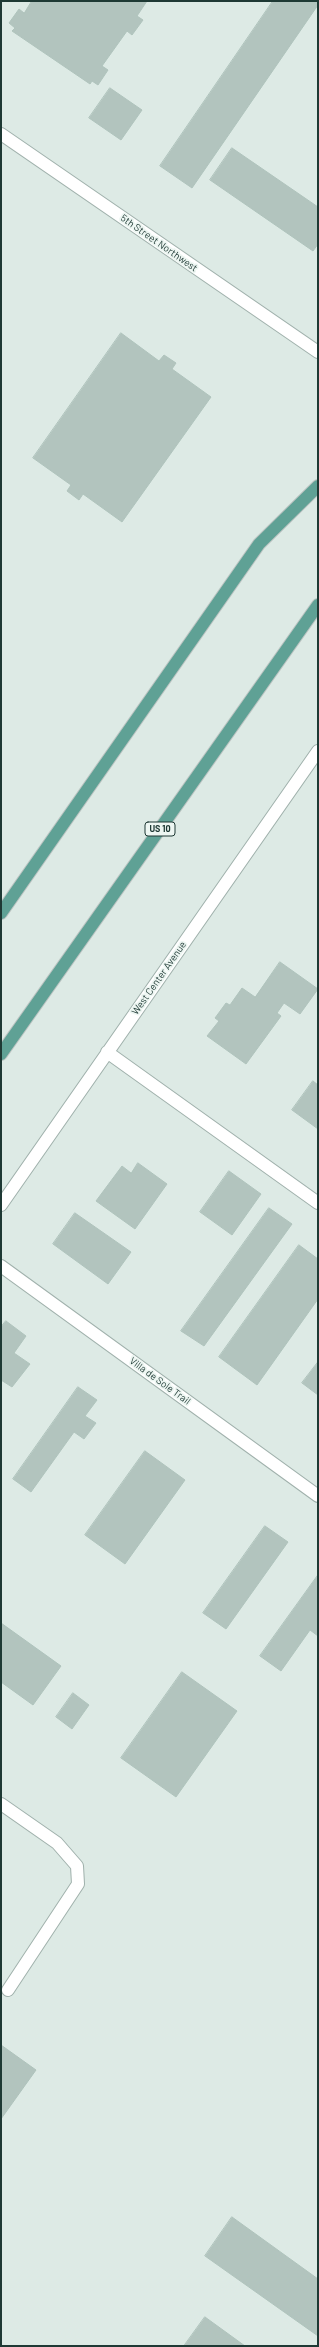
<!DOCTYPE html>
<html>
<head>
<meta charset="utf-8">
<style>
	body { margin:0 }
	#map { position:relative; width:319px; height:2347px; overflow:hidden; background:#ddeae5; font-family:Barlow,sans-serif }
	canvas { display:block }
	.frame { position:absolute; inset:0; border:2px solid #1e3934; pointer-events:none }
</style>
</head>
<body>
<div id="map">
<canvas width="319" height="2347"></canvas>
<div class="frame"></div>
</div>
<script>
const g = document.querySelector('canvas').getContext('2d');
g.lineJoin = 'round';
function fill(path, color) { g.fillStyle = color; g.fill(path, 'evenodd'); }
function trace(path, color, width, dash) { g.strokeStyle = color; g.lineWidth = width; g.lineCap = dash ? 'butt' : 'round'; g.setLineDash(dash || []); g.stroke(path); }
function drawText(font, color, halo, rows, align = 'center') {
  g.font = font + ' Barlow,sans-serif'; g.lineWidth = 3.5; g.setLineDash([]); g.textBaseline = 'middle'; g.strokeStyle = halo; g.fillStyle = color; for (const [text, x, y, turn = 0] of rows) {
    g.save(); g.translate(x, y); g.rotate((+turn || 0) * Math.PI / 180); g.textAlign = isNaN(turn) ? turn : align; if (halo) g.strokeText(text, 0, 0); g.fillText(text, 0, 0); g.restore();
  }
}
const building = new Path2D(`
	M32,1H147L137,16L143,20L132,35L127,31L102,66L108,70L98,85L92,81L90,84L12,31L15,28L9,23L19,9L24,13Z
	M273,1H318V5L192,188L160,166Z
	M110,88L142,110L121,140L89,118Z
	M232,148L318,207V244L313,251L210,180Z
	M121,333L159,361L164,355L176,363L172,369L211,397L122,522L83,494L79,500L67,491L71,485L33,458Z
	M280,962L318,989L300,1014L284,1003L277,1013L281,1016L246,1064L207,1036L219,1021L215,1018L226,1003L230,1005L242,988L255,997Z
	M313,1081L318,1085V1129L292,1110Z
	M138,1163L167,1184L135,1229L96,1201L122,1166L131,1173Z
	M229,1171L261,1194L232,1235L200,1212Z
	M269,1208L292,1224L204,1346L181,1331Z
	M75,1213L131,1252L108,1284L53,1244Z
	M299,1245L318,1259V1299L257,1385L219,1357Z
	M6,1321L26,1336L14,1353L30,1364L12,1387L1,1380V1327Z
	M318,1362V1395L302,1383Z
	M78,1387L97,1400L85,1416L96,1423L84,1439L74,1432L31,1492L13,1479Z
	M145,1451L185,1480L125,1564L85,1535Z
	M265,1526L288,1542L226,1629L203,1613Z
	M318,1575V1636L310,1630L281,1671L260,1656Z
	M1,1623L61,1666L33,1705L1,1682Z
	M182,1672L237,1711L176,1797L121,1758Z
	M73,1693L89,1705L72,1729L56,1717Z
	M1,2045L36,2070L1,2119Z
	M232,2217L318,2279V2336L205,2256Z
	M205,2317L245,2346H184Z`);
fill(building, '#b2c4be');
trace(building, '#afc3bc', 1);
const minor = new Path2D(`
	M1,134L318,352
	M107,1052L318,1203
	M1,1205L318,751
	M1,1266L318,1496
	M1,1804L57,1843L77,1866L78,1884L8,1990`);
const major = new Path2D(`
	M1,913L259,544L318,486
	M1,1054L318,605`);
trace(minor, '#a0b1ac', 14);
trace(major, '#bcc4c2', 14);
trace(minor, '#fff', 12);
trace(major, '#5fa195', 12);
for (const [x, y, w] of [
	[160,829,30]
]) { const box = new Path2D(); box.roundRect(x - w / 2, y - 7, w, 14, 3); g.fillStyle = '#edf6f2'; g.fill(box); trace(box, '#1e3934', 1); }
drawText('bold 9px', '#1e3934', null, [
	["US 10",160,829]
]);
drawText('10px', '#1e3934', '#edf6f2', [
	["5th Street Northwest",159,243,35],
	["West Center Avenue",159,978,-55],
	["Villa de Sole Trail",160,1381,36]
]);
</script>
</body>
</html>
